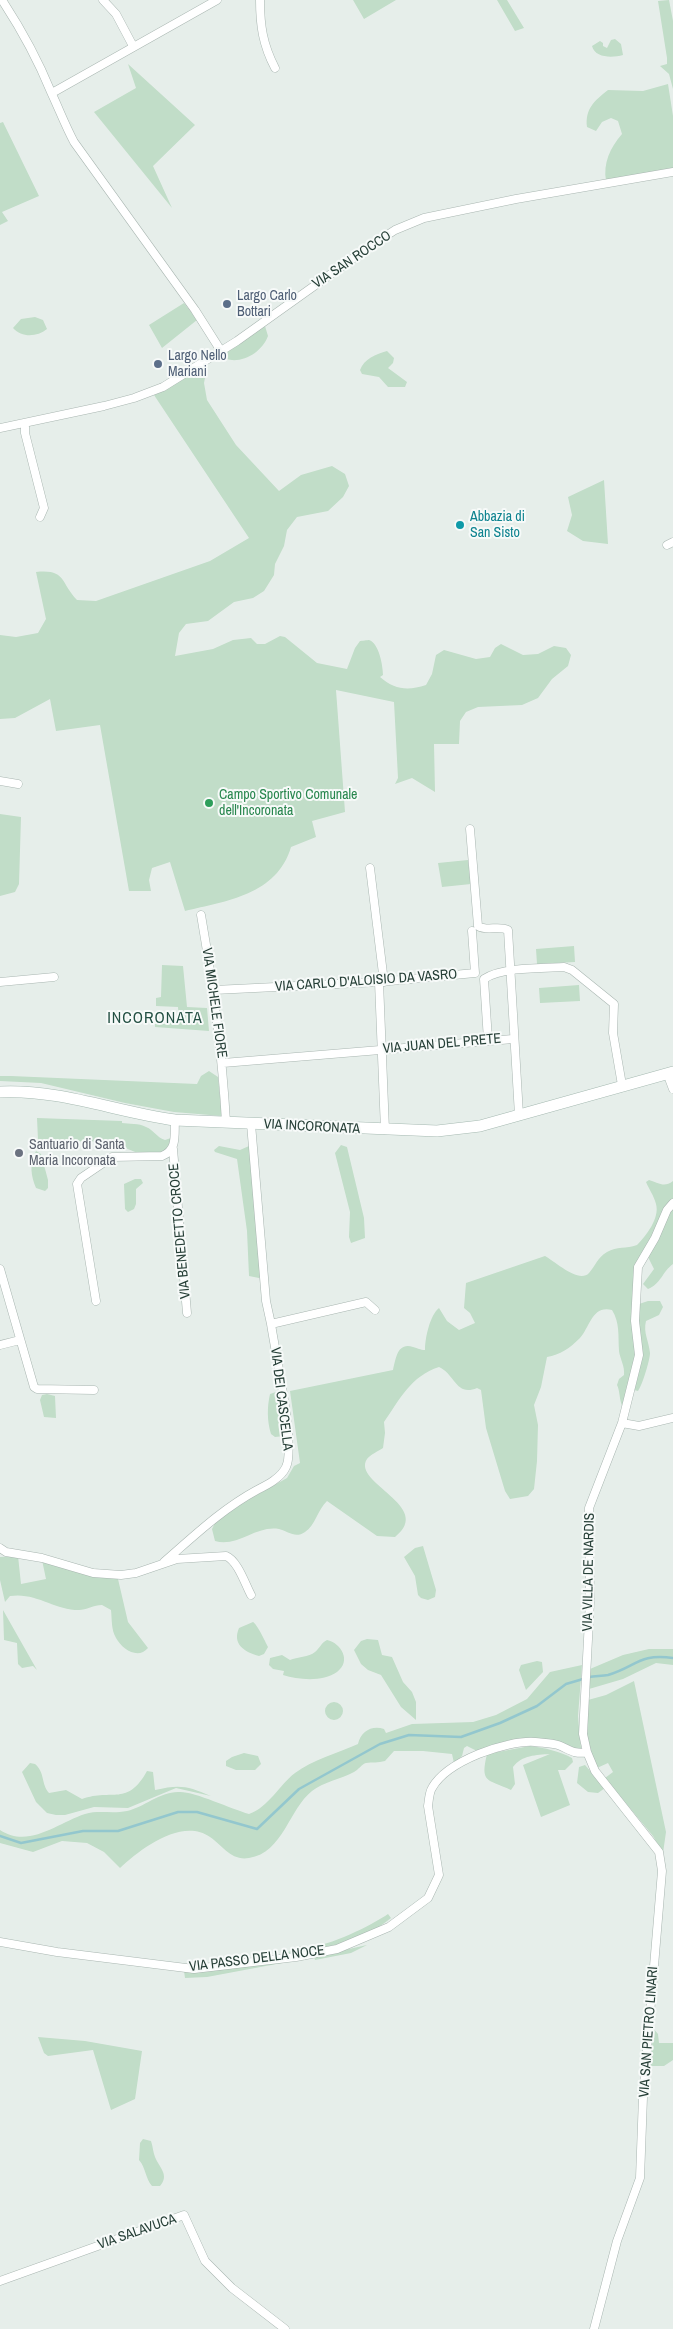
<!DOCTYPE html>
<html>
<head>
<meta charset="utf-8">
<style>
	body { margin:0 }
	canvas { display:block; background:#e6eeea }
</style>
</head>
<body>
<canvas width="673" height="2329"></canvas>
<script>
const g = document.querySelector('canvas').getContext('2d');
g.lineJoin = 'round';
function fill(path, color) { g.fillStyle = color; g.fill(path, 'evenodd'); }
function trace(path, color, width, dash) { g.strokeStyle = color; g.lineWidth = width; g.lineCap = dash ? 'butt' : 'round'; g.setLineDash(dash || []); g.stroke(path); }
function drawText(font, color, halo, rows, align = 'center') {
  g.font = font + ' "Archivo Narrow",sans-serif'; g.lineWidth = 4; g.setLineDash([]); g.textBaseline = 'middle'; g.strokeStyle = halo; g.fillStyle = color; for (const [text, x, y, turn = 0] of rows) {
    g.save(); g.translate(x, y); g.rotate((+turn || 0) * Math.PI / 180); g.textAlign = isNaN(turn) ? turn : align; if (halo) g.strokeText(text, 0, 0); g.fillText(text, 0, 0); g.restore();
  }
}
fill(new Path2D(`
	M353,0H396L364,19Z
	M497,0H507L524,28L515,31Z
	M669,0L673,21V89L669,74L660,66L667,64V58L658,1Z
	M615,39L621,44L623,55C612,58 595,58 592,46L600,41L603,43V46L607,48L611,40Z
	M128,64L195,125L153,166L172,208L94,112L136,88Z
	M668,84L673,116V169L606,181C603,163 610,148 622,134L618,121L611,118L602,122L596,131L587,127C585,109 594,101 608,90L643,91Z
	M3,122L39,196L2,212L8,221L0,225V123Z
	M184,303L197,320L162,348L149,325Z
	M35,317L43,320L47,329C37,337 22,338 13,328L21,319Z
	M265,326L268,336C262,352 243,364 226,359L224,353Z
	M387,351L394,358L393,363L388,368L407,382L405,387H388L379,377L362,374L360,370C364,359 376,354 387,351Z
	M208,363L204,383L207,400L236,445L279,491L301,475L332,466L345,474L349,486L343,497L328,511L297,517L287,530L284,546L275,564L274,575L264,591L253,598L234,602L208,621L186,624L179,633L175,656L213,649L233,640L251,638L257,644H265L280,636L285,637L317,663L347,669L355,648L360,641C361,641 368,640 369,640C379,643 383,666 383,675L380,677C395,690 408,691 426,685L432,674L436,655L444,650L476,659L490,657L495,648L501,644L523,655L538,654L554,646L566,648L571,655L568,666L552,679L538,698L522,705L478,707L466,712L460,721L459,744H434L435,792L412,778L395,784L398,778L394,702L336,690L345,812L312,821L316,837L291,847C277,895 226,901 185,911L170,862L152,868L149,880L151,891H129L100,725L56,731L50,699L15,718L0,719V635L16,637L38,633L46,619L36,572C66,569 60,582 77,600L96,601L210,561L249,538L154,395Z
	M604,480L608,544L583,541L567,531L572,515L568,497Z
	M0,814L21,817L19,884L15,892L0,896Z
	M468,860L471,884L442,887L438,863Z
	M574,946L575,962L537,964L536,949Z
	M162,965L183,966L187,1007L207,1008L209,1031L155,1027V1024H168V1020L179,1021L178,1007L156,1006V998L161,997Z
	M579,985L580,1001L540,1003L539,988Z
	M209,1071L218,1077L222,1116L174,1112L125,1103L41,1083L0,1081V1076H11L197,1084L201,1076Z
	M37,1118L122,1121V1123C129,1124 139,1123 146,1127C154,1130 156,1137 165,1140L171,1138L170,1151L154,1155L140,1154L123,1147L106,1146L103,1142L38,1140Z
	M341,1145L347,1147L364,1218L365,1238L351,1243L349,1237L350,1212L335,1153Z
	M219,1146L240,1150L249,1146L252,1148L262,1275L259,1278L249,1276L247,1231L237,1159L215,1152L214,1150Z
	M36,1151L41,1154L48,1180V1188L45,1191L36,1188C31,1176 29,1164 36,1151Z
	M135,1179H141L143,1183L136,1189V1204L134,1209L128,1212L125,1209L124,1184Z
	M649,1180C659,1183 664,1188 673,1181V1200L637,1265V1355L622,1406C619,1398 620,1391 617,1385L619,1379L624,1375C625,1366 620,1359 619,1351C618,1335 620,1323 612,1310C592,1305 590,1327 580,1338C570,1348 560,1355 547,1357L541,1387L534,1405L538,1425L537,1461L534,1489L528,1496L510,1499L505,1491L486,1428L481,1390L477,1388C456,1397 455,1374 439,1367C411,1376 400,1399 384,1422L385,1433L383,1448C378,1451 370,1455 367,1459C351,1483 435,1506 395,1537L377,1536L327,1501C318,1509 315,1526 305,1532C295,1539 288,1531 279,1529C256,1525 237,1548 215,1541L212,1529L216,1521L228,1511L287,1478L294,1466L300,1463L290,1391L393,1370C396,1359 397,1342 413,1347C418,1348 420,1350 425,1350C425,1338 430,1315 439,1308L447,1321L459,1330L475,1323L470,1313L464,1308L466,1283L545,1256C556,1262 579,1284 589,1273C596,1265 597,1258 607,1252C617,1246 626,1249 637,1245C646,1236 660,1218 656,1204C654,1196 649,1189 646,1182Z
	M673,1206V1264C662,1272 661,1284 648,1289L643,1284L654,1269L648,1257Z
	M648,1301H660L663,1307L659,1315L646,1321C643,1333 649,1341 650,1353C650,1360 642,1386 638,1391L634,1390L640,1355L636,1323L639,1304Z
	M279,1391L284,1436L275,1437L271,1434C267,1421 267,1407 270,1394Z
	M47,1394L55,1396L56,1418L44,1417L40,1400L42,1395Z
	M423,1546L436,1590L435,1597L428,1600L421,1598L418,1595L415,1576L404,1557L415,1548Z
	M18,1556L21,1584L46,1579L42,1560L118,1579L128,1622L148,1648C138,1660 122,1649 116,1638C111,1630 112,1619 111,1610L102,1605C94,1605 86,1610 79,1610C54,1610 36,1592 10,1596L5,1602L0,1580V1557Z
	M3,1610L37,1670L33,1666L22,1668L18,1664L17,1643L4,1640Z
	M253,1622C257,1624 265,1641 268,1647L264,1654L259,1656C244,1652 232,1644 239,1628Z
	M367,1639L378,1640L382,1655L392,1657L403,1682L412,1692L416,1702V1720L401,1707L381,1675L368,1670L361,1664L354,1650L361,1641Z
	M327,1640C341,1643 352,1661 337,1672C323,1682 299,1680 283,1675L284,1671L273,1669L269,1665L270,1658L282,1655L290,1660C297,1657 309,1657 315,1652C320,1648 321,1643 327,1640Z
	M649,1649H673V1665L656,1663L623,1679L589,1689L590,1669L623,1655Z
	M537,1661L542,1662L543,1672L526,1690L519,1670L521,1665Z
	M582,1665L578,1716L581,1748L579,1750L550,1742L479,1752L467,1746L464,1748L462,1756L454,1763L452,1754L423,1751H394L385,1761C378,1763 372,1762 366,1763C362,1764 358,1770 354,1772C341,1779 323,1782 312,1791C289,1809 283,1853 249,1858C231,1861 223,1846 210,1837C182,1817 140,1849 120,1868L104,1852L87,1843L62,1841L33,1852L0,1843V1830C29,1849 57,1823 85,1814C98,1810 113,1814 127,1811C145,1807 160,1791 180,1792C196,1792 231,1809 249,1814C269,1807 279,1785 295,1773C312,1760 338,1753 358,1744C361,1731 372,1725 384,1729L386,1733L412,1724L473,1722L496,1715L527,1699L550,1672Z
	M634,1681L666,1832L663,1853L653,1836L605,1778L613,1772L608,1763L597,1768L587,1743L588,1700L606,1695Z
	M325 1711a9 9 0 1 1 18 0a9 9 0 1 1-18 0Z
	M530,1746C545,1748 559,1751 572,1758L573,1762L565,1770H558L570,1805L541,1817L523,1765L550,1754C536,1755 522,1755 513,1767L515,1784L511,1790C487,1779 480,1783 487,1754Z
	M244,1753L258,1756L261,1764L255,1770H236L226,1766V1761L232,1757Z
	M30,1763L35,1764C45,1772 41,1784 49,1793L66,1790L82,1799C113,1788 127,1807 147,1771L153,1772L155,1790C180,1784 188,1786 211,1796L176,1788L128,1808L94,1807L65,1815H56L47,1813L36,1802L22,1772Z
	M585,1765L605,1788L598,1793L588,1792L577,1783L579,1767Z
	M388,1914L391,1918C360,1944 323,1948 285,1954L299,1946C320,1952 370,1926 388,1914Z
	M367,1945L351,1953L315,1960L314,1957L207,1977L185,1978L184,1971L326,1954Z
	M653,2028L658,2034L659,2043H673V2060L664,2066H651Z
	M38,2037L85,2041L142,2051L135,2099L111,2110L93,2050L48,2056L44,2053Z
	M143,2139L151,2141C153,2147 153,2152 155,2157C159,2167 170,2175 160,2186H152C145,2178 146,2168 139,2160L140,2143Z`), '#c1ddc8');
trace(new Path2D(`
	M589,1677C595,1676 602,1676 608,1675C636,1667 639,1653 673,1658
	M0,1836L21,1843L83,1831H118L178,1812H197L257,1829L299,1789L380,1744L409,1735L461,1737L500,1723L537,1706L566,1684L583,1679`), '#93c7ce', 2.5);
const minor = new Path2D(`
	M2,0C21,29 38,60 51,92C59,109 65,125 74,142L195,310L221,351
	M103,0L116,14L133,46
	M260,0C260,26 263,45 275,68
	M52,93L217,0
	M25,423V433L44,508L40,517
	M0,428L104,406L134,398L163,387L237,341L366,249L395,230L424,218L516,199L673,172
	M667,545L673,542
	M0,781L18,784
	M470,829L478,926C487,932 498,925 508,930L519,1115
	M370,868L384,982
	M201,915C213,984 222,1052 226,1122
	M0,982L54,977
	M379,982L385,1130
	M214,990L379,982L475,973L472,931
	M488,1040L484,979C501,967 543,968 564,967L572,970L614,1004L613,1033L622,1085
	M223,1063L513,1039
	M667,1073L673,1089
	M251,1124L266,1301L271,1324L366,1302L375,1310
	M173,1149L187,1313
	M0,1269L34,1387L37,1389L94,1390
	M96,1301L77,1184L81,1178L112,1157L162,1156C178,1150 174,1134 175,1120
	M0,1345L20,1340
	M622,1423L639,1426L673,1418
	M0,1548L6,1552L42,1558L93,1573L121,1575L136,1573L177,1559L226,1556C238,1561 245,1584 251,1595
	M164,1562C194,1536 222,1509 257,1490C267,1485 281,1478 286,1467C296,1447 275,1351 271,1324
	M0,1942L57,1952L194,1969L296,1957L337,1949L389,1927L428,1898L439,1875L428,1806C429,1800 429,1793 432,1788C447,1761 506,1740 535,1742C542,1743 551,1743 558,1745C569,1749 574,1755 587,1752
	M0,2281L184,2215L205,2261L232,2288L285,2329
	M594,2329L617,2241L640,2178L643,2097L662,1871L659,1852L595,1771L587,1752L583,1734L590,1601L589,1508L622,1423L639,1355L635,1321L638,1267L655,1238L667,1210L673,1203`);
const secondary = new Path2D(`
	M0,1092C60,1089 116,1112 175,1120L437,1131L480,1126L673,1072`);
trace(minor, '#a9b6b1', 9);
trace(secondary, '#a5b9b1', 12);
trace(minor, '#fff', 8);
trace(secondary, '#fff', 11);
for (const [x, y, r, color] of [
	[227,304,5,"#5c6f8a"],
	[158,364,5,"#5c6f8a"],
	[460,525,5,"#0f9aa8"],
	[209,803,5,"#2e9e5b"],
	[19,1153,5,"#6b7280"]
]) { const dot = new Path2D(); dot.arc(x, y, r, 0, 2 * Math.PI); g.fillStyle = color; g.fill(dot); trace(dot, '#f7faf9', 2); }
drawText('14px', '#263f37', '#f7faf9', [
	["VIA SAN ROCCO",352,260,-34],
	["VIA CARLO D'ALOISIO DA VASRO",366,981,-4],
	["VIA MICHELE FIORE",214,1003,82],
	["VIA JUAN DEL PRETE",442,1044,-5],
	["VIA INCORONATA",312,1127,3],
	["VIA BENEDETTO CROCE",180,1231,-95],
	["VIA DEI CASCELLA",281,1399,83],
	["VIA VILLA DE NARDIS",589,1572,-89],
	["VIA PASSO DELLA NOCE",257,1959,-7],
	["VIA SAN PIETRO LINARI",649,2032,-86],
	["VIA SALAVUCA",137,2232,-19]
]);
drawText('14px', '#4e5e75', '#f7faf9', [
	["Largo Carlo",237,296],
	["Bottari",237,312],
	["Largo Nello",168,356],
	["Mariani",168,372]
], 'left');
drawText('14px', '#0d838f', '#f7faf9', [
	["Abbazia di",470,517],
	["San Sisto",470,533]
], 'left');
drawText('14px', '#27864d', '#f7faf9', [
	["Campo Sportivo Comunale",219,795],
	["dell'Incoronata",219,811]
], 'left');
drawText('14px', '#5b616d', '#f7faf9', [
	["Santuario di Santa",29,1145],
	["Maria Incoronata",29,1161]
], 'left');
g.letterSpacing = '1px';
drawText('16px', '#235043', '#f7faf9', [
	["INCORONATA",155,1019]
]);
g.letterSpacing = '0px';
</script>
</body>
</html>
